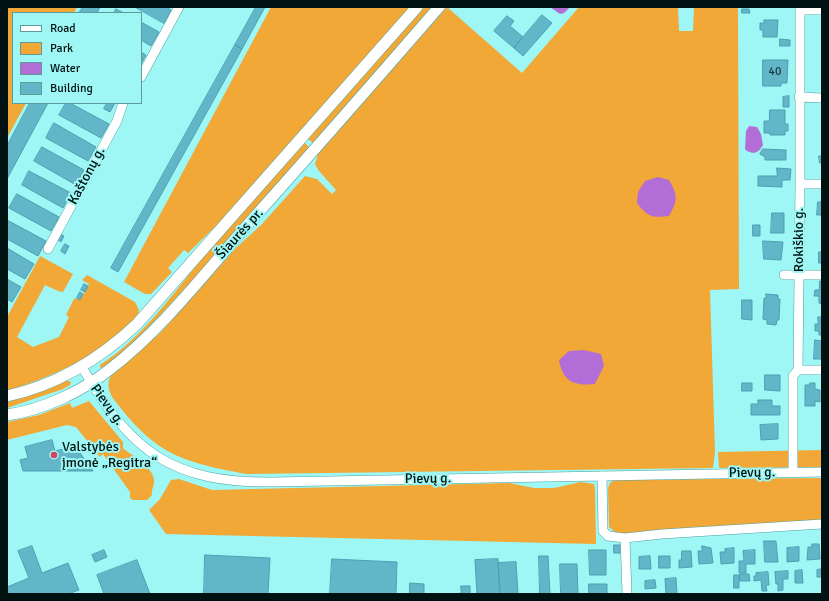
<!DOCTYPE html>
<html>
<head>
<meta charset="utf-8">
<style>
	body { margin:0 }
	#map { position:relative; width:829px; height:601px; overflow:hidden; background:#9ef7f4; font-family:Signika,sans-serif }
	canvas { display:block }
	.frame { position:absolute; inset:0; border:8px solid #011; pointer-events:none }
	.legend { position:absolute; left:12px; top:12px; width:130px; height:92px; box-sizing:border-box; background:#9ef7f4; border:1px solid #5f9b99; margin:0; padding:5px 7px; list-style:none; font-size:12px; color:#011 }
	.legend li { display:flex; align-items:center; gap:8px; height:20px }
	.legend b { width:20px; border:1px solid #5f9b99 }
</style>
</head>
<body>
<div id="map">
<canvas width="829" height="601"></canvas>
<div class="frame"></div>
<ul class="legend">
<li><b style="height:5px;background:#fff"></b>Road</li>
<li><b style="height:11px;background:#f1a836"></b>Park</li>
<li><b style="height:11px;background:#b36dd6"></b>Water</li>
<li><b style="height:11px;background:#62b6c8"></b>Building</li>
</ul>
</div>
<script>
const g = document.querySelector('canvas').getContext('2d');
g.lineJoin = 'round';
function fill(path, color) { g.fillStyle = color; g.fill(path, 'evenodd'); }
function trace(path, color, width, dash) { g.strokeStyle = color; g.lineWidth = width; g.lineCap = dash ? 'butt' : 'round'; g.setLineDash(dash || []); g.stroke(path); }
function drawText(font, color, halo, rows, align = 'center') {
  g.font = font + ' Signika,sans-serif'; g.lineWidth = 4; g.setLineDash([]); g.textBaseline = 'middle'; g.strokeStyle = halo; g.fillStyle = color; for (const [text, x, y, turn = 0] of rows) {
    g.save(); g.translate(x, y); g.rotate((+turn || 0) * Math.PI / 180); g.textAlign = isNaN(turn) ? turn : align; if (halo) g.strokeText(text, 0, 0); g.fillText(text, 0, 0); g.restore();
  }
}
fill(new Path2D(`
	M7,7H77L74,13H13V103H26L7,138Z
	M271,7H410L223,219L188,253L184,250L168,268L172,272L151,294H145L124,282Z
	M424,7H432L313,143L308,139Z
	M447,7L522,73L579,7H678L679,31H693L694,7H738L739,289L710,290L715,452L713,468L246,474C178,461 155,454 112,397C108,389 107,383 111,375L160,333L236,248L262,224L305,176L317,179L332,194L336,190L319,171L315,164L318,154Z
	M305,143L309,147C282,178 125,365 100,368V365C143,337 172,295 204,256C236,218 271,181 305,143Z
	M40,256L73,274L63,292L58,291L45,285L17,337L33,347L59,337L69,317L66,315L74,299L77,298L80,300L89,284L82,280L87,275L135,302L139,310L138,314C108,353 52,377 7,391V317Z
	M66,380L71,382L70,385L63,389L7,408V402L40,392Z
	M89,401L123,442V448C131,455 154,468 154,480C155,485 151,489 152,495L147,500H133L130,498V492L103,454L100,457L76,427L67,425L7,440V422L39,415L70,403L72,408Z
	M822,450V467L721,468L719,467L718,452Z
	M822,478V521L617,534L609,527L608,488L610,483L614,480Z
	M179,479L212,490L509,483L534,488H554L581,482L594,484L595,490L596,544L166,534L149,510L160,499L171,480Z`), '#f1a836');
fill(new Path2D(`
	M550,7H570L564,13L560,14Z
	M749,126L757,127L761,134L763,145C759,152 755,155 747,151L745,149L746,131Z
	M658,177L669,180C678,196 678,200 669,216C652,218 648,217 637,203L638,192L645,181Z
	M584,350L601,354L604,366L595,384C574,386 563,382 559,360L569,351Z`), '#b36dd6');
const building = new Path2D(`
	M83,7H100L97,13H79Z
	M135,7H166L171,10L164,23Z
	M256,7H265L242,49L235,45Z
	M116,9L124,13H114Z
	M742,9H749L750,13H742Z
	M542,15L552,23L523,56L514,48Z
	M507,16L514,21L510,26L523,37L514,48L494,31Z
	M764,20H778L777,37H763V30H760V23H764Z
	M141,22L159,32L151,46L141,40Z
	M780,39L790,40V46H780Z
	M235,45L242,49L118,272L111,268Z
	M141,52L146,55L141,64Z
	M763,60H788L787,83H781V86H763Z
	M789,96V107H783V97Z
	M30,103H48L7,179V146Z
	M66,103H70L109,124L101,138L59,115Z
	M107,103H115L110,112L104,109Z
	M770,110H785V124H788V131H785V135H770V133H764V121H769Z
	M54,123L96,147L88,161L46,138Z
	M42,147L84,170L76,185L34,161Z
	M763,149L786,150V160H765V157L760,154Z
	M819,156H822V163H820Z
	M777,168L791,169L790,180H782V187L758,186V176H777Z
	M29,171L71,193L63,208L22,185Z
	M17,194L59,217L51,231L9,208Z
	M818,202H822V215H817Z
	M772,213H784V233H771Z
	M7,220L46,241L38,256L7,239Z
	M753,225H760V236H753Z
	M60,234L64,236L61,242L57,239Z
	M763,241L783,242L781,260L764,259Z
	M65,244L69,246L65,254L61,251Z
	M7,248L34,264L25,279L7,269Z
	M819,252H822V263H819Z
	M7,279L21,287L12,302L7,299Z
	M820,281H822V304L819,303V296H814L815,290H819Z
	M84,284L88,286L85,292L81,290Z
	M80,292L83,294L80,300L77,298Z
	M766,294L778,295V299H780L779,320H777L776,325L767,324V320L763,319L764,298H766Z
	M742,300H752V320L742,319Z
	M818,317H822V335H819V331H815V324H818Z
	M815,340L822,341V359H814Z
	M765,375H780V391L765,390Z
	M742,383H752V391H742Z
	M810,383H815V389L820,390V402L815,401V406H805V385H810Z
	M758,400H772V406H780V415H751V404H758Z
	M778,424V439L761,440L760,425Z
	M52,440L55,451L75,446L93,471H23L20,460L28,458L25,447Z
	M764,541H776L778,562H765Z
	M812,544H819L820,559L807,560L808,547H812Z
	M614,545H623L622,553H614Z
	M32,546L42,573L68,563L79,590L68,594H7V587L29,578L18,551Z
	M702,546L711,548L713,563L699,564L698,551H702Z
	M799,547V561L787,562V548Z
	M734,548V563L721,564L720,552H725V549Z
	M104,550L107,557L95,562L92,555Z
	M589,550H606V575H590Z
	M755,550V564H746V573H739V561H744L743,551Z
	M682,551H691L692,567L679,568V560H681Z
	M205,555L270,558L268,594H204Z
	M539,556H548L550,594H540Z
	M650,556L651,569H639V557Z
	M659,556H670V568H659Z
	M332,559L397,562L396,594H330Z
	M498,559L500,594H477L475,560Z
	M137,560L150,594H104L97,575Z
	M516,562L518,594H500L498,563Z
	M560,564H577L578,594H561Z
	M822,569V577H817V570Z
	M802,570L803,583H795V571Z
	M788,571V579H783V590L778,591V584H776L775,572Z
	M768,572L769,585H766L767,591H762L761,580L754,581V576H756V573Z
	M740,574H749L750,581H740Z
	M734,575H739V588H734Z
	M676,578L677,594H666L665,579Z
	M655,580L656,588L645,589V581Z
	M410,583L424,584V594H410Z
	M589,584H607V594H589Z
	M461,586H470V594H455L461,593Z`);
fill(building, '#62b6c8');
trace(building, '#4ba0b2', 1);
const minor = new Path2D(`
	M800,10H822
	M141,77L179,7
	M799,97L822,98
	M800,184H822
	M48,249L117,121L123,103
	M784,275H822
	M82,367C131,453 173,483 273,482L822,472
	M798,370H822
	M793,472V376L798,370L800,184V7
	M602,476L603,531L608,536L625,538L662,534L822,524
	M625,538L627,594`);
const major = new Path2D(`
	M7,396C57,385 100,359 137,324L417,7
	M7,415C42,410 81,392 109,370C160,331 201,278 243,230C309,156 374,82 439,7`);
trace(minor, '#48a1a0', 10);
trace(major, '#48a1a0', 12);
trace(minor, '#fff', 9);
trace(major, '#fff', 11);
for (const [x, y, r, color] of [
	[54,455,4,"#d3425e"]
]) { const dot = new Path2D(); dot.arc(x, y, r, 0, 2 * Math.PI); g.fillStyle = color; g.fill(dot); trace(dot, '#9ef7f4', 1.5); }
drawText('12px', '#183a3f', null, [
	["40",775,72]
]);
drawText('14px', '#011', '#9ef7f4', [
	["Kaštonų g.",87,176,-62],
	["Šiaurės pr.",240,234,-48],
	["Rokiškio g.",799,240,-90],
	["Pievų g.",107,405,54],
	["Pievų g.",752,473,-1],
	["Pievų g.",428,479,-1]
]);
drawText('14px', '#011', '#9ef7f4', [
	["Valstybės",62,447],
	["įmonė „Regitra“",62,463]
], 'left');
</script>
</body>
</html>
